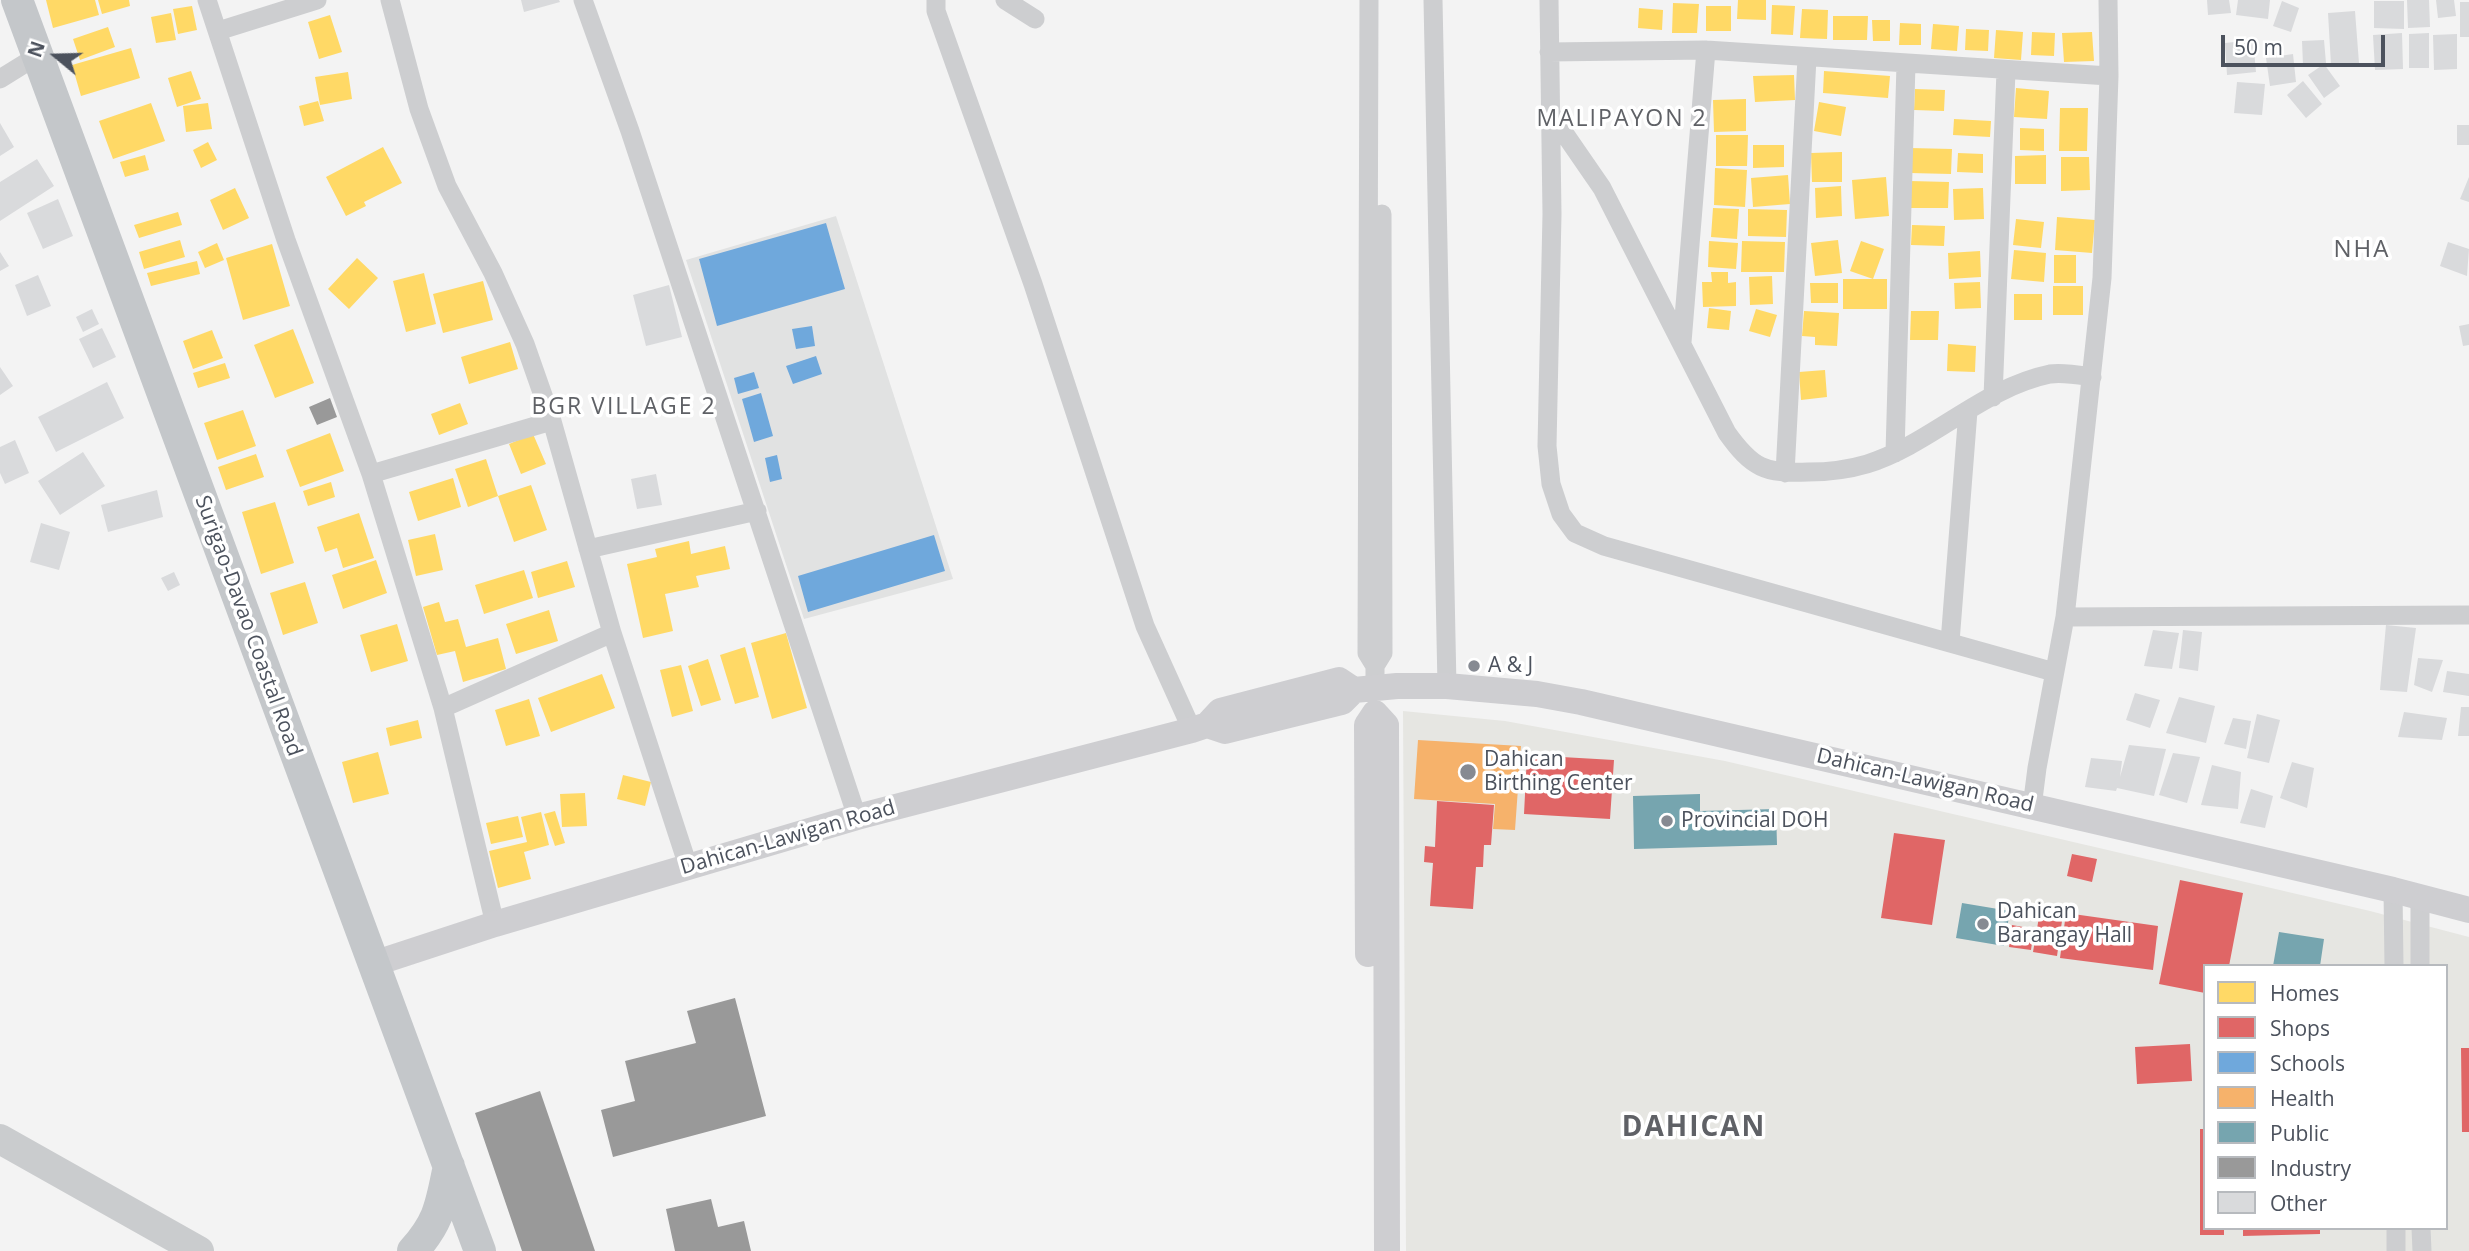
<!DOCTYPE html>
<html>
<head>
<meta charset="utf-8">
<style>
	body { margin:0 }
	#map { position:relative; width:2469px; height:1251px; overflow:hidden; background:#f3f3f3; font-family:"Open Sans",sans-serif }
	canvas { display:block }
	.legend { position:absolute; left:2203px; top:964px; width:245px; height:266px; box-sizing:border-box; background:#fff; border:2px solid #b7babe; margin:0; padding:9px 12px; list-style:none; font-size:21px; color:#4c525d }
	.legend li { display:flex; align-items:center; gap:14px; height:35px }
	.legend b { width:35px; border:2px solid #b7babe }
	.north { position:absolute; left:21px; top:21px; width:70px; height:70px; -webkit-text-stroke:5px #fff; paint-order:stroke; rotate:289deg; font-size:19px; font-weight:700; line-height:28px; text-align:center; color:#4c525d }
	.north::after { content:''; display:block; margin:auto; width:24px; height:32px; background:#4c525d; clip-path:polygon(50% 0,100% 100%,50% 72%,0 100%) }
	.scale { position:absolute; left:2221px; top:35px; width:164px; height:32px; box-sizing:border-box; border:4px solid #4c525d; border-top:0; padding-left:9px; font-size:21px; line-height:24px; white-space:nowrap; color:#4c525d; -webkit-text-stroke:5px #fff; paint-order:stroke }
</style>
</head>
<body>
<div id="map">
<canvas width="2469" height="1251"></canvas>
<ul class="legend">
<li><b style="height:19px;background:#ffd966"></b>Homes</li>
<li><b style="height:19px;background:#e06666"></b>Shops</li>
<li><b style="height:19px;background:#6fa8dc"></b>Schools</li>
<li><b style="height:19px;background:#f6b26b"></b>Health</li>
<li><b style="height:19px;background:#76a5af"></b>Public</li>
<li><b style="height:19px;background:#999"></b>Industry</li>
<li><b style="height:19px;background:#d9dadc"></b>Other</li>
</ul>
<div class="north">N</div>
<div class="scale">50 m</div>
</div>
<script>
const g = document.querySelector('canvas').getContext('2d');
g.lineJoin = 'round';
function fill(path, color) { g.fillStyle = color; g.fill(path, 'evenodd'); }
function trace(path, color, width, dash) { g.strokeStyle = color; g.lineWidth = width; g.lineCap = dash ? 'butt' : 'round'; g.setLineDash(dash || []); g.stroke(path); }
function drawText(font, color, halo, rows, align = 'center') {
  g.font = font + ' "Open Sans",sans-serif'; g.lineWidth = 7; g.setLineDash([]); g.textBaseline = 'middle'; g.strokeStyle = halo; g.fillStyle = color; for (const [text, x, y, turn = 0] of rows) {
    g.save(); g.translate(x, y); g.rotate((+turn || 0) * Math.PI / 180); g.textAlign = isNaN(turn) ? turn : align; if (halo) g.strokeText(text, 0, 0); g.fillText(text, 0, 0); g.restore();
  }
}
fill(new Path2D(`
	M1403,711L1505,721L1725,761L2370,911L2469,937V1251H1406ZM2205,966H2446V1228H2205Z`), '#e6e6e2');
fill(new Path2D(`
	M836,216L953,579L804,619L686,260Z`), '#e1e2e2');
fill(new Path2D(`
	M46,0H95L99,15L53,28Z
	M98,0H129L130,6L102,14Z
	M1738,0H1766V20L1737,19Z
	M1673,3L1699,4L1697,33H1672Z
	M1772,5L1795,6L1793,35L1771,34Z
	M192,6L197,30L178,34L173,9Z
	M1706,6H1731V31H1706Z
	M1639,8L1663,10L1662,30L1638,28Z
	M1802,9L1828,10L1827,39L1800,38Z
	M171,13L176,40L156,43L151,17Z
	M330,15L342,52L319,59L308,22Z
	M1833,16H1868L1867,40H1833Z
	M1872,20H1890V41H1873Z
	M1900,23L1921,24V45H1899Z
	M1933,24L1959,26L1957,51L1931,49Z
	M108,27L115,47L80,60L73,39Z
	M1966,29L1989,30L1988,51L1965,50Z
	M1996,30L2023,32L2021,60L1994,58Z
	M2032,32L2055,33L2054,56L2031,55Z
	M2092,32L2094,61L2064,62L2062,33Z
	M131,48L140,78L81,96L72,65Z
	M191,71L201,99L177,107L168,78Z
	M1824,71L1890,76L1888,98L1823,93Z
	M348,72L352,99L320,105L315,77Z
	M1794,75L1795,100L1755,102L1753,76Z
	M2016,88L2049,91L2047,119L2014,117Z
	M1915,89L1945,90L1944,111L1914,110Z
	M1746,99V131L1714,132L1713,100Z
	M318,101L324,121L304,126L299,106Z
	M1819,102L1846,107L1841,136L1814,131Z
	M151,103L165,141L113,159L99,121Z
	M208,103L212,129L186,132L183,106Z
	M2060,108H2088L2087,151H2059Z
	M1954,119L1991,121L1990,137L1953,135Z
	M2020,128L2044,129V151L2020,150Z
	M1716,135H1748L1747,166H1716Z
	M208,142L217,160L201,168L193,150Z
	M1753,145H1784V167L1753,168Z
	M383,147L402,183L364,202L366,206L346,216L326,177Z
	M1910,148L1952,149L1951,174L1910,173Z
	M1842,152V182H1812L1811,153Z
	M1958,153L1983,154V173L1957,172Z
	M145,155L149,170L125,177L120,162Z
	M2046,155V184H2015V156Z
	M2061,157H2089L2090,190L2061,191Z
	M1715,168L1747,170L1745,207L1714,205Z
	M1788,175L1790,204L1753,207L1751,178Z
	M1886,177L1889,216L1855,219L1852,180Z
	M1910,181L1949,182L1948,208H1909Z
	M1841,186L1842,216L1816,218L1815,188Z
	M235,188L249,218L223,230L210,200Z
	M1983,188L1984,219L1954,220L1953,189Z
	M1713,208L1739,209L1737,239L1711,237Z
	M1748,209L1787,210L1786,237L1748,236Z
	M178,212L182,225L139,238L134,225Z
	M2057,217L2095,220L2092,253L2055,250Z
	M2016,219L2044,222L2041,248L2013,245Z
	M1912,225L1945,226L1944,246L1911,245Z
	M180,240L185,257L144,269L139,252Z
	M1838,240L1842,273L1815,276L1811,243Z
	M1709,241L1738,243L1736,269L1708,267Z
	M1742,241L1785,242L1784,272H1741Z
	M1861,241L1884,249L1873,279L1850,271Z
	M217,243L224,260L205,268L198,252Z
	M272,244L290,306L243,320L226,258Z
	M2014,250L2046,253L2044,282L2011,279Z
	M1980,251L1981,277L1949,279L1948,253Z
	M2054,255H2076V283H2054Z
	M357,258L378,278L349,309L328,289Z
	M197,261L200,274L151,286L147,273Z
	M1711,272H1728V283L1736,282V306L1703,307L1702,282H1712Z
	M424,273L436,324L406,332L393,281Z
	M1772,276L1773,304L1750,305L1749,277Z
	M1843,279H1887V309H1843Z
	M483,281L493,320L443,333L433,294Z
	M1980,282L1981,308L1955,309L1954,283Z
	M1810,283H1838V303H1811Z
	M2053,286H2083V315H2053Z
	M2014,294H2042V320H2014Z
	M1709,308L1731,311L1729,330L1707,328Z
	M1756,309L1777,315L1770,337L1749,331Z
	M1804,311L1839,313L1837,346L1815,345V337L1802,336Z
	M1911,311H1939L1938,340H1910Z
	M293,329L314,383L275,398L254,345Z
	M212,330L223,358L193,369L183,341Z
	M510,342L518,369L469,384L461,357Z
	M1948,344L1976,346L1975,372L1947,371Z
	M225,363L230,378L198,388L193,373Z
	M1825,370L1827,397L1801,400L1799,372Z
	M460,403L468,424L439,435L431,414Z
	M243,410L256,446L217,460L204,423Z
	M330,433L344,471L300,487L286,450Z
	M533,434L546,464L521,474L509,444Z
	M256,454L264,477L226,490L218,467Z
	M486,459L498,496L468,507L455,469Z
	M453,478L461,507L418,521L409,492Z
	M331,482L335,497L308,506L303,491Z
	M531,485L547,530L514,542L498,496Z
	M275,502L294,563L261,574L242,512Z
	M359,513L374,558L343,568L337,548L325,552L317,527Z
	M435,534L443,570L416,576L408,540Z
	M689,541L691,554L725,546L730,569L696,576L699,587L665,594L673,631L643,638L627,564L657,557L655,549Z
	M376,560L387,593L343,609L332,575Z
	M567,561L575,587L538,598L531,572Z
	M524,570L533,598L484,614L475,585Z
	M305,582L318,623L283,635L270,593Z
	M439,602L445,622L458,619L466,647L498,638L506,669L463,682L455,651L437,655L423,607Z
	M549,610L558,641L516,654L506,624Z
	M397,624L408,661L371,672L360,635Z
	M786,633L807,708L772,719L751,643Z
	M745,647L759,697L735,704L720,655Z
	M708,659L721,700L701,706L688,666Z
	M681,665L693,711L672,717L660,670Z
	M602,674L615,708L551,732L538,698Z
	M529,699L540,736L506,746L495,710Z
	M418,720L422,738L390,746L386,728Z
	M378,752L389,794L353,803L342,762Z
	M623,775L651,782L645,806L617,799Z
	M585,793L587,826L562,827L560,794Z
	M555,811L565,843L555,846L544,814Z
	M541,812L549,845L524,852L531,879L498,888L489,851L527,842L521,817Z
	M518,816L523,837L491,844L486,823Z`), '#ffd966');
fill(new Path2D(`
	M1527,755L1614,760L1610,819L1524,814Z
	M1437,801L1494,805L1491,845H1484L1483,867H1476L1473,909L1430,906L1433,863L1424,862L1425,846L1435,847Z
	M1894,833L1945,840L1932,925L1881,918Z
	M2072,854L2097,859L2092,882L2067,876Z
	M2180,880L2243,893L2229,966H2205V993L2159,984Z
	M2066,913L2158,926L2153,970L2060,958Z
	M2039,917L2062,921L2057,956L2033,952Z
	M2012,925L2034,929L2031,950L2009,947Z
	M2190,1044L2192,1081L2137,1084L2135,1047Z
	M2461,1048H2469V1132H2462Z
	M2200,1129H2205V1228H2224V1235H2200Z
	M2243,1228H2320V1234L2243,1236Z`), '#e06666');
fill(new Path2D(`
	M826,223L845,289L717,326L699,259Z
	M812,326L815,346L796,349L792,329Z
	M816,356L822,374L793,384L786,366Z
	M754,372L759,388L738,394L734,378Z
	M761,393L773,436L754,442L742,399Z
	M777,455L782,479L770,482L765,458Z
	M934,535L945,571L808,612L798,576Z`), '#6fa8dc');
fill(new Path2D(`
	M1418,740L1521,746L1515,830L1493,829L1495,804L1414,799Z`), '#f6b26b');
fill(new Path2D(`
	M1700,794V811L1776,809L1777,845L1634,849L1633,796Z
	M1962,903L2010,911L2004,946L1956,938Z
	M2279,932L2324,939L2320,966H2273Z`), '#76a5af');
fill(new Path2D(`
	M330,398L337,417L317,425L309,407Z
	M735,998L766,1116L613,1157L601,1110L635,1101L625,1061L696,1043L687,1011Z
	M540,1091L595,1251H522L475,1113Z
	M711,1199L718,1227L744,1221L751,1251H675L666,1209Z`), '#999');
fill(new Path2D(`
	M521,0H559L560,2L524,12Z
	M2207,0H2229L2231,13L2208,15Z
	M2238,0H2270L2268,19L2236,15Z
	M2407,0H2429L2430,27L2408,28Z
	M2436,0H2454L2456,16L2438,18Z
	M2282,1L2299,8L2291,32L2273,26Z
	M2374,1H2404V29L2374,28Z
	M2460,2H2469V37H2460Z
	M2355,11L2359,63L2331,65L2328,13Z
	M2402,33L2403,69L2375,70L2373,35Z
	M2429,33V68H2409V34Z
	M2457,34V69L2434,70L2433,35Z
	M2253,40L2256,72L2227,75L2225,43Z
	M2324,40L2326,63L2303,65L2302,41Z
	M2293,54L2296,82L2270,86L2266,58Z
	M2324,64L2340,86L2324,98L2308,75Z
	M2303,81L2322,104L2306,118L2287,95Z
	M2237,82L2265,84L2262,115L2234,113Z
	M0,123L14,147L0,156Z
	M2457,125H2469V145H2457Z
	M37,159L54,186L0,221V182Z
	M2469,177V202L2460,199Z
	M58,199L73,236L43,249L27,213Z
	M2448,242L2469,249L2467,276L2440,266Z
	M0,252L9,266L0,271Z
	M38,275L51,306L27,316L15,285Z
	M669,285L682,337L646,346L633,295Z
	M92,309L99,324L83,332L76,317Z
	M2469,324V345L2463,346L2459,326Z
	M102,328L116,357L93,368L79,339Z
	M0,367L13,386L0,395Z
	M107,382L124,418L56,452L38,417Z
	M15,440L29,473L5,484L0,473V447Z
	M83,452L105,486L60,515L38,481Z
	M656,474L662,505L637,509L631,479Z
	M157,490L163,517L108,532L101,505Z
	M41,523L70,532L59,570L30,562Z
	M174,572L180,585L168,591L161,578Z
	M2386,625L2416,628L2407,692L2380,690Z
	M2153,630L2179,633L2172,669L2144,666Z
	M2183,630L2202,632L2198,671L2179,668Z
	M2418,658L2443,660L2432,692L2414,685Z
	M2447,671L2469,674V696L2443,692Z
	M2135,693L2160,700L2150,728L2126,720Z
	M2179,697L2215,706L2206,743L2166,733Z
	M2461,707H2469V736H2458Z
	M2404,712L2447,718L2442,740L2398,737Z
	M2257,714L2280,720L2269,763L2247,758Z
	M2233,718L2251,721L2246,749L2224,744Z
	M2129,745L2166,749L2154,796L2117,788L2116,791L2085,787L2091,758L2122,761L2120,777Z
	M2173,753L2200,757L2187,803L2159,795Z
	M2292,762L2314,768L2307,808L2280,798Z
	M2212,765L2241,772L2238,809L2201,805Z
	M2251,789L2273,796L2265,828L2240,823Z`), '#d9dadc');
trace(new Path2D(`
	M207,0L286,240L371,474L443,708L495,924
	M390,0L419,109L447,186L493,273L525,344L552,421L612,633L688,866
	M583,0L630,131L857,817
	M936,0V11L1033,284L1145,626L1192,730
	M1005,0L1035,19
	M1369,0L1367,653L1375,666V687
	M1433,0L1447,686
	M1549,0L1552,214L1547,446L1551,484L1561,514L1575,533L1604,546L2054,672
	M218,31L317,0
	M1549,52L1706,50L2109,76
	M0,79L37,56
	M1551,114L1602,188L1727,433C1752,468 1765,474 1808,472C1828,472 1847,470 1867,464C1931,444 1982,388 2050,374C2063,372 2079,375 2092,377
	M1682,342L1706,50
	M1993,397L2006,71
	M1895,453L1906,64
	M1785,473L1807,58
	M371,474L552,421
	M588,549L757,511
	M2065,617L2469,615
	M1950,642L1968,411
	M1375,666L1383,653L1382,214
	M443,708L612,633
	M2032,807L2037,768L2065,617L2102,278L2109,76L2108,0
	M2393,890L2394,966
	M2420,897V966
	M2396,1228V1251
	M2421,1228L2422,1251`), '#cdced0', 19);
trace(new Path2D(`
	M1375,713L1386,725L1387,1251
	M1207,725L1225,731L1342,702L1354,690
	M1368,954L1367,725L1375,713
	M373,964L495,924L857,817L1192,730L1207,725L1220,711L1339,680L1354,690L1397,686H1447L1537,694L1581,702L2393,890L2469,910`), '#ceced1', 26);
trace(new Path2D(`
	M0,1139L199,1251`), '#caccce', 30);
trace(new Path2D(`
	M17,0L480,1251
	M413,1251C440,1221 441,1204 449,1166`), '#c4c7ca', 32);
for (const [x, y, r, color] of [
	[1474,666,7,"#868a92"],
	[1468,772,9,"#868a92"],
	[1667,821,7,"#868a92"],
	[1983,924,7,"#868a92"]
]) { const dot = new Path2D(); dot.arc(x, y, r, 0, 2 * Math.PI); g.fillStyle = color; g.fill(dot); trace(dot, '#fff', 2.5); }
drawText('21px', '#4c525d', '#fff', [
	["Surigao-Davao Coastal Road",248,626,70],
	["Dahican-Lawigan Road",1925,781,13],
	["Dahican-Lawigan Road",788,838,-16]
]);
drawText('21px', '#4c525d', '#fff', [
	["A & J",1488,666],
	["Dahican",1484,760],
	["Birthing Center",1484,784],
	["Provincial DOH",1681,821],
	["Dahican",1997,912],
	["Barangay Hall",1997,936]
], 'left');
g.letterSpacing = '2px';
drawText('23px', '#5f6166', '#fff', [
	["MALIPAYON 2",1622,119],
	["BGR VILLAGE 2",624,407]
]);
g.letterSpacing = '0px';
g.letterSpacing = '2px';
drawText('24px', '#5f6166', '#fff', [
	["NHA",2362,250]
]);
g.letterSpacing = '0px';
g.letterSpacing = '2px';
drawText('bold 28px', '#5f6166', '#fff', [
	["DAHICAN",1694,1128]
]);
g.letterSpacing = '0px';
</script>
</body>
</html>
